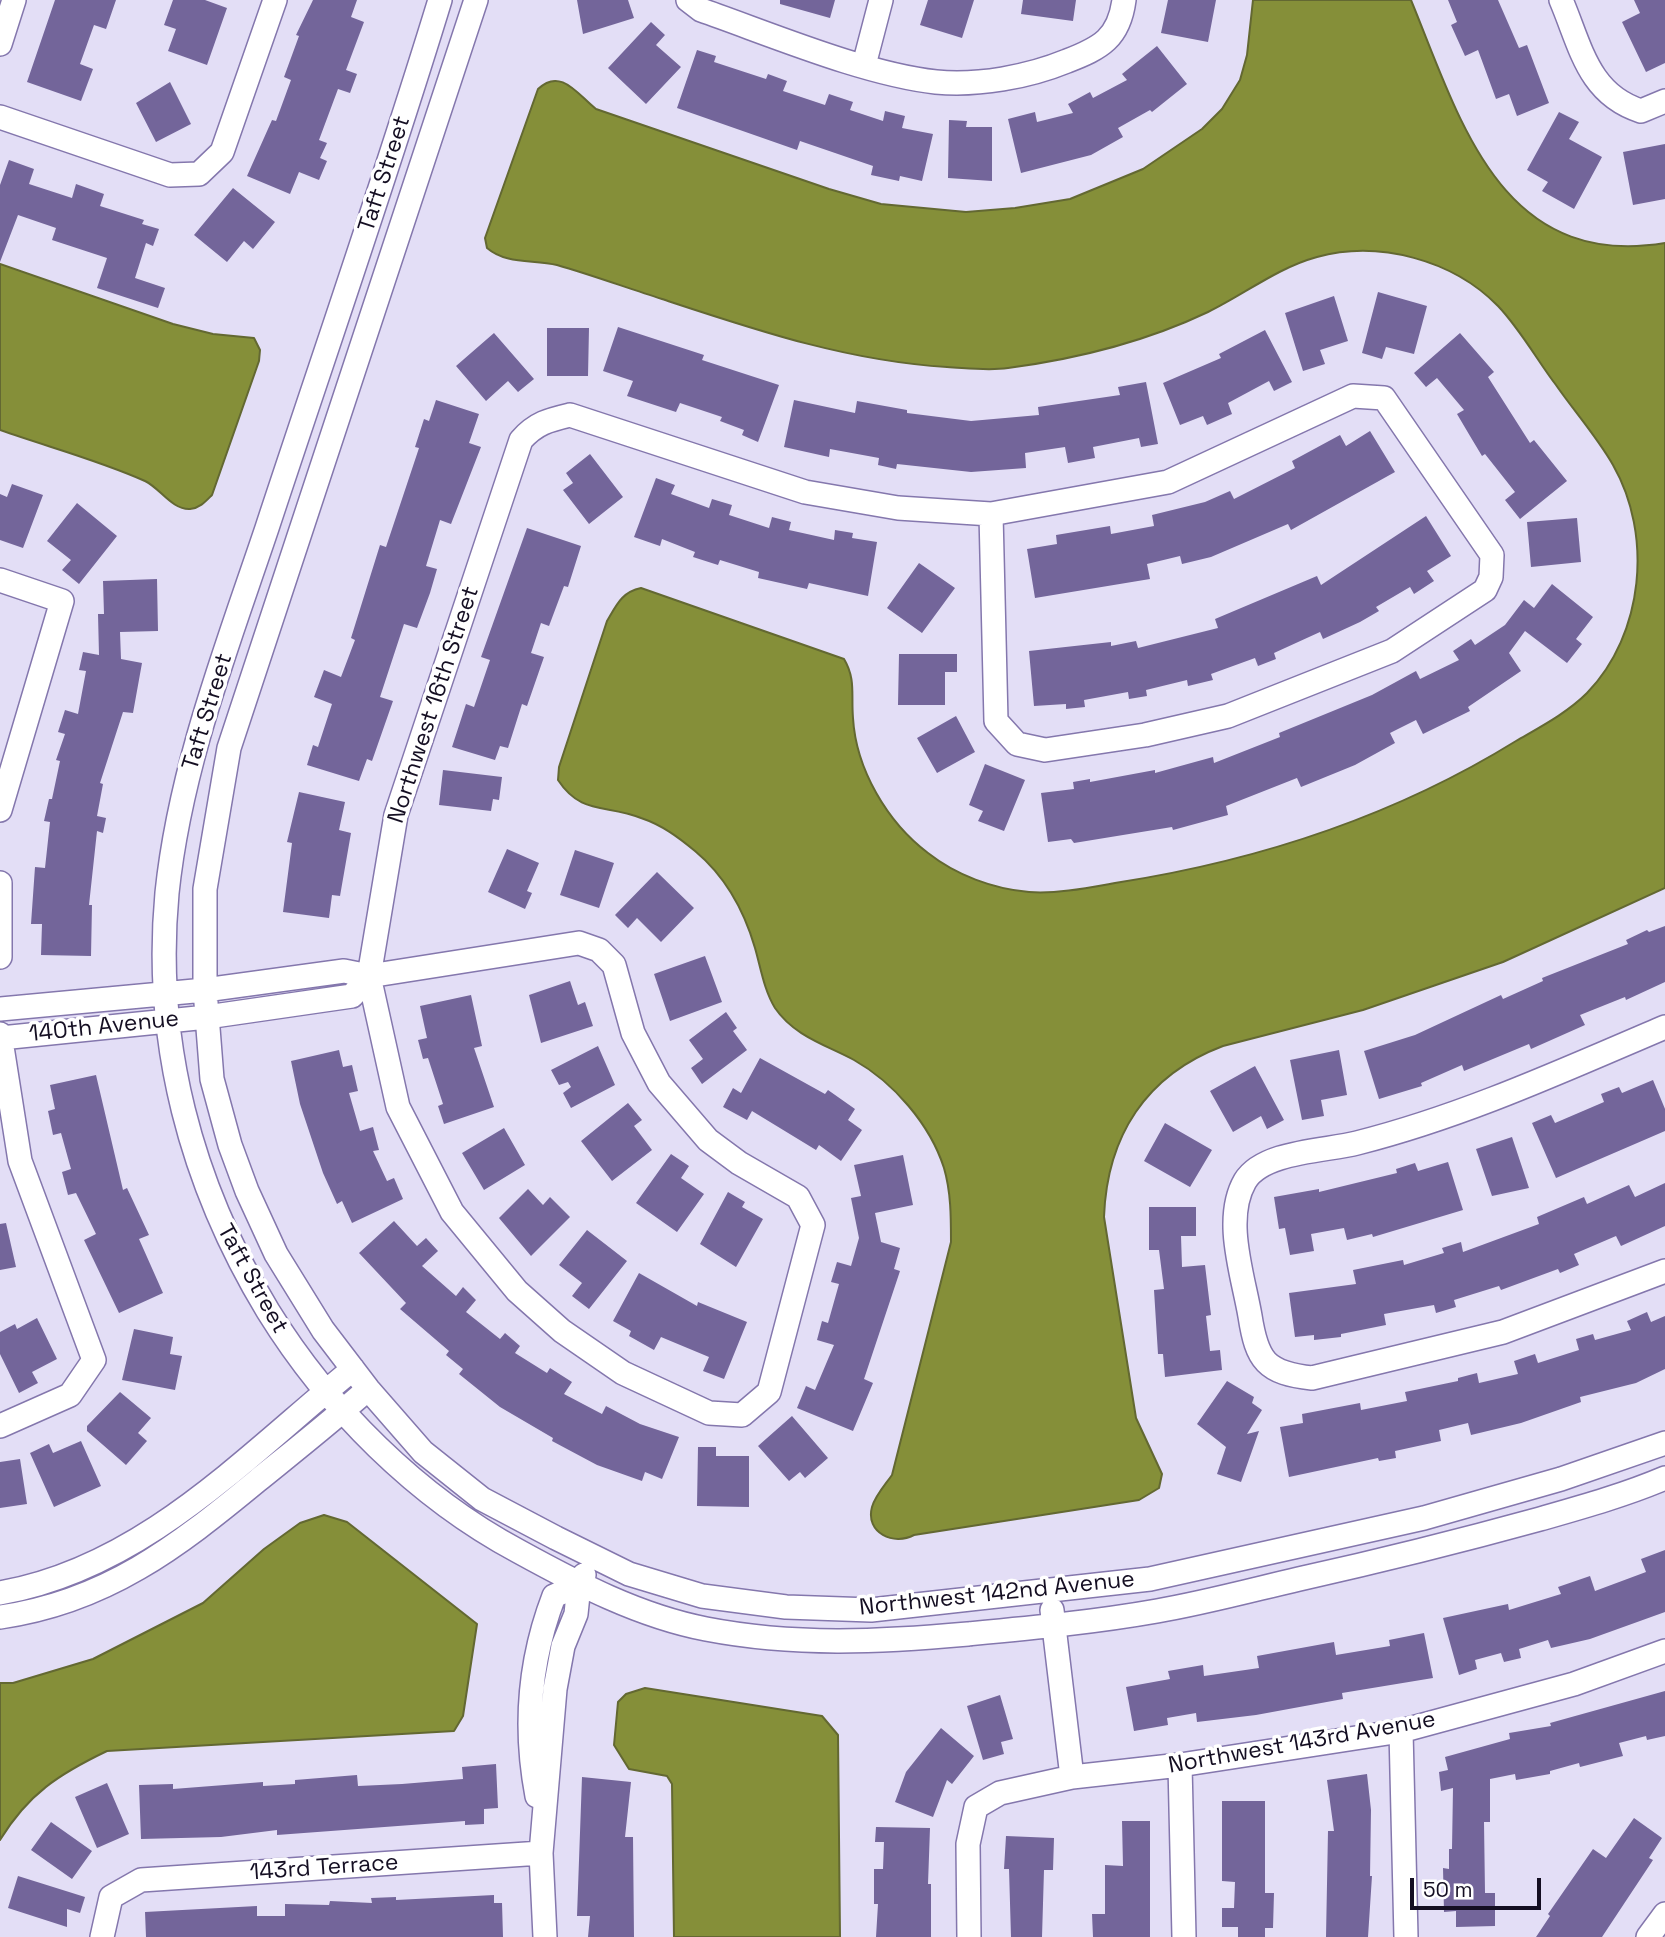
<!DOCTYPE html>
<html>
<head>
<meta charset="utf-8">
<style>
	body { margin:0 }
	#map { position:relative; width:1665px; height:1937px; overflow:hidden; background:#e3def6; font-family:"Space Grotesk",sans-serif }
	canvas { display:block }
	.scale { position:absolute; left:1410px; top:1878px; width:131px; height:32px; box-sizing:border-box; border:4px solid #140e22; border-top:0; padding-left:9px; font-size:21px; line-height:24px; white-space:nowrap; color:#140e22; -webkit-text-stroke:5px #fff; paint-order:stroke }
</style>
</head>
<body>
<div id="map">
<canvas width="1665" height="1937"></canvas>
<div class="scale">50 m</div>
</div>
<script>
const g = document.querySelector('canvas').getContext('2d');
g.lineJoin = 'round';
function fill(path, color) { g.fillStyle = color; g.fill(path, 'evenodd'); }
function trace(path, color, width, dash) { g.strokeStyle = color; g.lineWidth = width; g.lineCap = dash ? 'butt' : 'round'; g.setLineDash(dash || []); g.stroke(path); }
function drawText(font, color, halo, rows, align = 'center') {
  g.font = font + ' "Space Grotesk",sans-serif'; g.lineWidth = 7; g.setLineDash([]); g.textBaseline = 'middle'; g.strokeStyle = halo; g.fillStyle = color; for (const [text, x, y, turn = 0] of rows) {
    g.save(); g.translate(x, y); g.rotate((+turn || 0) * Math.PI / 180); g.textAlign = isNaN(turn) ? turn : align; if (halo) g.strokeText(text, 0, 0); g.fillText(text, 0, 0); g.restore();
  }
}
const water = new Path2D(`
	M1253,0H1411C1460,119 1500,270 1665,243V888L1503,962L1363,1010L1223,1046C1146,1075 1107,1136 1104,1217L1136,1418L1162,1474L1159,1488L1139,1500L914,1535C894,1546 865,1533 872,1507C875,1496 885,1485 892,1475L951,1242C951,1217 951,1192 944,1168C930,1124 893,1082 854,1060C826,1045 794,1036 775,1008C764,990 761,969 755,948C744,910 725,876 695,851C678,837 662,825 641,818C605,804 581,815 558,780L559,767L607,621C617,604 622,592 641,588L844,659C856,679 851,695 853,718C856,769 887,822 928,853C956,875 993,889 1029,892C1057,894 1087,888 1115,883C1257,861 1393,817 1516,741C1540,727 1567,713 1587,693C1644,634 1653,535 1613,465C1597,437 1574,411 1556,385C1537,360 1520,329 1498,306C1453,260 1379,240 1317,257C1277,268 1245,294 1208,312C1145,342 1076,359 1008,368C988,371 967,368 947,367C847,361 756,330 662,299C627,288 592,275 557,265C533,259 507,265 487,248L485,238L538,89C561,67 578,95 596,109L829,189L881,204L966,212L1015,208L1070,199L1143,169L1202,129L1222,109L1240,80L1247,55Z
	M0,264L173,324L213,334L254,338L260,350L259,361L212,495C206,501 200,508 190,509C172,510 160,488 145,481C98,460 48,447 0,430Z
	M324,1515L347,1522L477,1624L463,1716L454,1731L107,1751C59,1774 28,1794 0,1840V1683H13L93,1659L203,1603L264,1549L300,1523Z
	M645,1688L822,1716L838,1735L840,1937H674L672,1784L667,1776L629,1769L614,1745L618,1702L626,1694Z`);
fill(water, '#858f39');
trace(water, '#636832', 2);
fill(new Path2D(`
	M55,0H116L106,29L94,25L80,64L93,69L81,101L27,82Z
	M173,0H205L227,8L207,65L168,51L176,29L164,25Z
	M313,0H357L351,17L364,22L346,70L357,74L350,93L338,89L319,140L327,143L320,158L327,161L319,180L299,172L290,194L247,176L272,120L276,121L291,80L284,77L299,36L296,35Z
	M577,0H628L634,18L583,34Z
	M780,0H835L830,18L780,4Z
	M928,0H974L962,38L920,25Z
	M1023,0H1076L1073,21L1021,14Z
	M1168,0H1216L1208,42L1161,33Z
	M1448,0H1498L1519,48L1527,45L1549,103L1517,116L1509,94L1496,99L1478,50L1465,56L1451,25L1457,22Z
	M1634,0H1665V63L1646,72L1622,22L1640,13Z
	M651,22L665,35L656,45L681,67L646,104L608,68Z
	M1157,46L1187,84L1152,112L1150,110L1118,128L1123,137L1091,155L1021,173L1008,119L1035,112L1037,122L1073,113L1068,104L1090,92L1093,98L1127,80L1122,74Z
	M697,50L716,56L714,62L766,79L768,74L787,81L783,91L825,105L829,94L853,102L850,110L883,121L885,111L905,116L902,128L933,134L922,181L900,176L899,181L871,175L873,166L800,141L797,150L677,108Z
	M170,82L191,124L156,142L136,103Z
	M1559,112L1579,122L1569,139L1602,157L1574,209L1542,191L1548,182L1527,170Z
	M949,120L967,121L966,127H992V181L948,178Z
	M1665,144V199L1633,205L1623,152Z
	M9,160L34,169L29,184L72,198L76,184L104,194L100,206L144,220L142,224L159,229L153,246L146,243L135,278L165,288L158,308L97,288L107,258L52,240L56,228L18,215L0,262V185Z
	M233,188L275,222L253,249L244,241L227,262L194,235Z
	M1378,292L1427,306L1414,354L1386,347L1382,359L1362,353Z
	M1334,296L1348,341L1320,350L1325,364L1303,371L1285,313Z
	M618,327L704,355L702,360L779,385L758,442L742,435L744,430L720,421L722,417L680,403L676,412L627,396L633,381L603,371Z
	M547,328H589L588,376H547Z
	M1265,330L1292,382L1274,391L1269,381L1228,403L1232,414L1207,425L1203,416L1180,425L1163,383L1221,358L1219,354Z
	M494,333L534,379L518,392L508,381L486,401L456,366Z
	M1460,333L1494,372L1488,377L1530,443L1534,440L1567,481L1520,519L1505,500L1515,492L1485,454L1482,456L1470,436L1457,414L1464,410L1437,378L1426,387L1414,373Z
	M1146,382L1158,444L1141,447L1139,438L1093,447L1095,458L1068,463L1065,447L1025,453L1026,468L971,472L897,464L896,469L878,465L879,458L830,449L829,457L784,447L794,400L855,413L857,401L907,410V413L971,421L1039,415L1038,407L1120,395L1118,387Z
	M436,400L479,414L469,443L481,447L451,524L440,520L426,566L437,569L430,593L417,628L404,624L380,697L393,701L372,761L367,759L359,781L307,765L313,745L318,747L332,704L314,697L324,670L341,677L355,640L351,638L380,545L386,547L419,448L415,447L424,419L429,421Z
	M1370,431L1395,472L1291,530L1288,524L1211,557L1182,564L1180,556L1147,564L1150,579L1035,598L1027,549L1057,544L1056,535L1110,526L1111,534L1154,526L1152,515L1205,502L1230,491L1234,499L1295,468L1292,461L1340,435L1346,446Z
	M590,454L623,497L589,524L563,490L573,483L566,473Z
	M656,478L675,485L671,494L709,508L712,499L732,505L729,515L769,528L772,517L791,522L789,530L834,540L835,530L853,533L852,538L877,542L868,596L809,583L807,589L758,578L759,572L720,560L718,565L693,557L695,552L662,539L660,546L634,537Z
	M12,484L43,495L23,548L0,540V494L7,497Z
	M77,503L117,536L79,584L62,570L71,560L47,541Z
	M1426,516L1451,556L1427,571L1434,581L1414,594L1410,587L1376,607L1379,611L1360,622L1323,639L1320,632L1274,653L1276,659L1258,666L1255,658L1211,674L1213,680L1188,686L1187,680L1146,690L1147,696L1129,699L1128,692L1084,700L1085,707L1066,709V704L1034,706L1029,651L1111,642V646L1136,641L1138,648L1218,628L1215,619L1317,576L1321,585Z
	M1577,518L1581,562L1531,567L1527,522Z
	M527,528L581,546L568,587L564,586L549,626L541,623L531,653L544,657L527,706L522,704L508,748L500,746L495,760L452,747L466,704L474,707L490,660L481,657Z
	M919,563L955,588L922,633L887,608Z
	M157,579L158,631L120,632L121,659L142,663L133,713L123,712L100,783L103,784L97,816L106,818L103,833L97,831L89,905H92L91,956L41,955L42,924H31L35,867L45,868L50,822L44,821L49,799H52L60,761L56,760L65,734L58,732L65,710L78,714L86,671L79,670L83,652L99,655L98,614H104L103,581Z
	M1552,584L1593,617L1576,639L1582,644L1567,663L1525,631L1509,653L1521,671L1468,707L1470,711L1423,734L1416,720L1390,733L1395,743L1355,765L1301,787L1297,778L1226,806L1228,815L1173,830L1172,827L1074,843L1071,839L1048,842L1041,793L1074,789L1073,782L1090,779V782L1155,770V773L1213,757L1214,763L1280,737L1279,733L1372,695L1416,671L1420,679L1459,660L1453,651L1471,639L1475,645L1505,625L1524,600L1534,608Z
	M899,654H957V672H945V705H898Z
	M956,716L975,752L937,773L917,738Z
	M985,764L1025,780L1004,831L978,821L983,811L969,805Z
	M443,770L502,777L499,800L493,799L491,811L439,805Z
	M299,792L345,802L339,830L351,833L340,896L332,895L329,918L283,912L292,843L287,842Z
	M507,849L539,863L527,891L532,893L525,909L488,892Z
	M575,850L614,863L599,908L560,895Z
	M657,872L694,908L661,942L637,918L628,928L615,915Z
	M1665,926V982L1626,1000L1625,997L1580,1015L1585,1025L1531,1049L1529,1044L1464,1071L1462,1065L1421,1083L1422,1086L1379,1099L1364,1051L1415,1035L1501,995L1503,999L1543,981L1542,978L1628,944L1626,940L1647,930L1649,932Z
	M705,956L722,1002L670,1021L654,974Z
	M570,981L578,1005L585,1002L593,1026L541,1043L529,995Z
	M471,995L482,1046L474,1048L494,1107L444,1124L438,1106L443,1104L428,1058L423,1059L418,1040L427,1038L420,1006Z
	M726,1012L737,1028L733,1031L747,1050L702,1084L691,1068L703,1059L689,1040Z
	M598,1046L615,1085L571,1108L563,1093L571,1087L568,1082L559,1085L551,1070Z
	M339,1050L343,1067L352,1065L358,1091L349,1093L360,1131L373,1127L379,1150L373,1151L387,1181L394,1178L403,1199L352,1223L342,1201L337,1204L323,1173L300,1104L291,1061Z
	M1339,1050L1347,1095L1321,1100L1324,1116L1302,1120L1290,1060Z
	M760,1058L825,1094L828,1090L855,1109L848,1120L862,1130L841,1161L819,1145L816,1150L752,1111L747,1120L723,1107L733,1088L741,1093Z
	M1255,1066L1284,1120L1267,1129L1261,1116L1233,1132L1210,1091Z
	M96,1075L123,1190L127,1188L149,1235L139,1239L163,1293L119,1313L84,1240L96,1234L76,1193L68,1195L62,1172L71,1169L61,1133L53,1135L48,1111L55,1109L50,1085Z
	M1653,1080L1665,1109V1131L1556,1178L1532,1123L1551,1115L1555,1123L1604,1102L1601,1094L1619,1087L1622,1093Z
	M628,1103L642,1120L634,1126L652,1150L612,1181L581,1141Z
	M1165,1123L1212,1150L1190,1187L1144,1161Z
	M504,1128L525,1165L484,1190L462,1153Z
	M1512,1137L1529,1188L1492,1196L1476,1149Z
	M671,1154L689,1166L681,1178L704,1194L677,1232L636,1203Z
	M903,1155L913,1205L875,1213L881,1242L900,1248L894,1269L900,1271L864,1379L873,1383L853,1431L797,1408L806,1386L815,1390L834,1345L817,1340L822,1321L828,1323L839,1284L831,1282L837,1262L851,1266L859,1238L851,1198L861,1196L854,1165Z
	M1448,1162L1463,1210L1373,1237L1372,1234L1347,1240L1344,1228L1311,1234L1314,1251L1290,1255L1285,1228L1279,1229L1274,1197L1319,1189V1192L1397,1173L1396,1169L1415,1163L1418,1171Z
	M1665,1183V1226L1621,1246L1616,1236L1574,1254L1579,1265L1560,1273L1558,1269L1501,1290L1499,1286L1454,1300L1456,1307L1436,1313L1434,1305L1384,1314L1386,1325L1341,1334V1337L1314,1340V1335L1295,1337L1289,1293L1356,1284L1353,1270L1403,1260L1404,1265L1444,1253L1442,1248L1461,1242L1463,1252L1539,1224L1537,1217L1584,1197L1587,1204L1629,1185L1635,1197Z
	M528,1189L543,1205L550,1197L570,1217L531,1256L499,1218Z
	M728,1192L745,1202L742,1207L763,1219L736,1267L700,1244Z
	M1149,1207H1196V1236H1181L1182,1267L1205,1265L1211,1315L1206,1316L1210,1351L1220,1350L1222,1370L1165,1377L1163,1354H1158L1154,1290L1164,1289L1159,1250H1149Z
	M394,1221L417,1246L426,1238L438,1251L422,1266L456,1296L463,1287L476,1300L466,1312L500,1339L505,1333L520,1346L515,1353L547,1373L550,1368L572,1382L564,1394L602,1414L606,1406L640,1424L679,1437L662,1479L645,1472L642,1481L597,1465L552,1441L553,1438L500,1407L459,1374L463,1369L446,1355L449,1351L400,1309L406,1303L359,1253Z
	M6,1223L16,1267L0,1270V1224Z
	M587,1230L627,1261L589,1309L572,1296L582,1283L559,1265Z
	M639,1273L697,1306L698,1302L747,1322L724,1379L703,1371L709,1357L661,1337L654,1350L629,1336L631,1331L613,1321Z
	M1647,1312L1651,1322L1665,1316V1369L1636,1383L1580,1397L1581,1402L1521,1423L1471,1435L1468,1423L1439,1430L1441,1441L1395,1451L1396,1458L1379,1461L1378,1458L1289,1477L1280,1427L1303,1423L1302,1414L1360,1403L1361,1410L1407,1401L1405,1392L1458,1381V1378L1477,1373L1479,1383L1518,1374L1514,1361L1535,1354L1538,1363L1579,1350L1576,1339L1593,1334L1595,1340L1631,1330L1627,1321Z
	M37,1318L57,1359L32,1372L38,1383L19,1393L0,1354V1332L15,1324L17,1329Z
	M134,1329L173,1337L170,1354L182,1356L175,1390L122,1380Z
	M1227,1381L1254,1397L1252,1403L1262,1410L1247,1434L1259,1431L1241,1482L1217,1474L1226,1447L1197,1424Z
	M120,1392L151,1418L138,1433L147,1441L126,1465L87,1431V1426Z
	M792,1416L828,1458L805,1478L800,1472L789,1481L758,1446Z
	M81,1441L101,1486L54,1507L30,1453L49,1444L53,1453Z
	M698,1447H716V1456H749V1507L697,1506Z
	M20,1459L27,1504L0,1508V1462Z
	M1665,1550V1612L1590,1639L1551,1648L1548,1640L1519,1649L1521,1658L1504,1662L1501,1653L1475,1660L1477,1669L1459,1675L1443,1618L1508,1604L1509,1610L1561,1594L1558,1587L1590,1576L1595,1591L1646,1572L1641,1559Z
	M1424,1633L1433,1678L1342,1693L1343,1699L1256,1715L1197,1722L1196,1713L1167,1718L1168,1725L1134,1731L1126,1687L1170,1679L1168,1671L1203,1665L1204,1676L1259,1668L1257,1656L1334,1642L1336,1655L1390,1646L1389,1640Z
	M1665,1691V1736L1647,1740L1646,1736L1619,1743L1623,1756L1580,1767L1579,1763L1550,1771V1774L1516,1780L1515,1774L1490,1779V1822H1484L1485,1893H1495V1926L1456,1927V1911L1444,1912L1443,1868L1449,1869V1849H1452L1453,1788L1441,1791L1439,1772L1448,1770L1445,1757L1510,1739L1509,1733L1551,1726L1550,1723Z
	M1000,1695L1013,1739L1001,1742L1004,1754L983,1760L967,1706Z
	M941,1728L974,1756L952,1784L947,1780L933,1817L895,1802L906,1772Z
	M496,1764L498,1808L484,1809V1824L465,1825V1821L277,1835V1830L221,1837L141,1839L139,1785L173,1784V1789L263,1782V1786L295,1784V1780L357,1775L358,1786L402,1784L463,1779L462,1767Z
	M1367,1774L1371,1810L1370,1876H1372L1368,1937H1326L1328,1831H1334L1327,1780Z
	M582,1777L631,1782L625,1837H633L634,1937H588L590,1916H577Z
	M107,1783L129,1834L97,1848L75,1797Z
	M1222,1801H1265V1893H1274L1273,1928H1265V1937H1238V1927H1222V1908H1234L1235,1882L1222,1881Z
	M1634,1818L1662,1838L1649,1858L1653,1860L1602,1937H1536L1550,1916L1548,1914L1593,1849L1606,1858Z
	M1122,1821H1150V1937H1093L1092,1914H1105V1865L1123,1866Z
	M51,1822L92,1851L72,1879L31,1850Z
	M876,1827L930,1828L928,1884H931V1937H876L878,1904H874V1869H883L884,1842H875Z
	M1006,1836L1054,1838L1053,1870H1044L1042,1937H1011L1009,1869H1004Z
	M18,1876L85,1897L80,1913L67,1909V1927L8,1908Z
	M494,1895V1903H502L503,1937H146L145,1912L257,1906V1916H285V1904L329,1905L330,1901L372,1903L371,1898L396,1897V1900Z`), '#73659a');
const minor = new Path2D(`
	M440,0C386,177 325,352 267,528C227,647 180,767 167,893C153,1042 191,1184 268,1311C328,1408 417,1497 518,1551C578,1584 639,1616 706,1629C794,1646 880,1642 968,1634C1031,1628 1095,1622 1157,1611C1204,1603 1252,1590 1299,1579C1380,1561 1460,1541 1540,1519C1582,1507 1625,1495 1665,1478
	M476,0L229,748L205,889V990L212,1079L230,1145L247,1191L276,1254L323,1330L368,1389L423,1452L482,1499L556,1538L629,1574L702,1596L786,1607L871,1610L1150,1579L1424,1518L1561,1479L1665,1443
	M688,0L701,10C770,34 864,74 936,82C978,86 1028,77 1067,61C1101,48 1119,38 1124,0
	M1561,0C1581,47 1588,94 1641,111L1665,101
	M0,44L14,0
	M864,65L881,0
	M0,117L170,175L199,174L222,152L275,0
	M0,580L62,601L0,810
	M0,883V957
	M0,1009L205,990L344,971L369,976L579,943L599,950L614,965L633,1033L659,1083L708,1140L739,1163L798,1197L813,1225L769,1392L742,1415L709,1413L623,1373L562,1331L517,1291L452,1212L398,1107L369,976L396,815L521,440C536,423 549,420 570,415L805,492L898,508L991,514L1168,482L1353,396L1384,398L1492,555L1491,577L1485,590L1392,651L1228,716L1145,735L1045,750L1017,744L996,721L991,514
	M1665,1027C1564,1070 1464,1116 1357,1143C1326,1151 1263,1151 1245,1181C1223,1219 1243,1275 1250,1316C1257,1361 1266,1373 1312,1378L1503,1332L1665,1271
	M0,1034L20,1161L94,1360L70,1395L0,1426
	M1,1038L207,1017L352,996L369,976
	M0,1593C143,1568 245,1457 353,1369
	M1052,1610L1072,1777
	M0,1617C106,1602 177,1547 257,1481C294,1451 332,1421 368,1389
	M1401,1731L1406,1937
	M1180,1765L1184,1937
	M537,1796C524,1728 529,1661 554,1596L579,1585
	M102,1937L111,1897L141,1880L541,1853
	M545,1937L541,1853L555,1689L563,1646L576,1614L579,1585L584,1575
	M969,1937L968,1844L976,1807L1000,1793L1072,1777L1180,1765L1401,1731L1574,1684L1665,1651
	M1648,1937L1665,1914`);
trace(minor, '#8477ad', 26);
trace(minor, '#fff', 23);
drawText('23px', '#140e22', '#fff', [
	["Taft Street",385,174,-72],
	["Northwest 16th Street",434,705,-72],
	["Taft Street",208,712,-73],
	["140th Avenue",104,1027,-6],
	["Taft Street",252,1279,61],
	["Northwest 142nd Avenue",997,1594,-6],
	["Northwest 143rd Avenue",1302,1743,-10],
	["143rd Terrace",324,1868,-4]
]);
</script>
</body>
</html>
